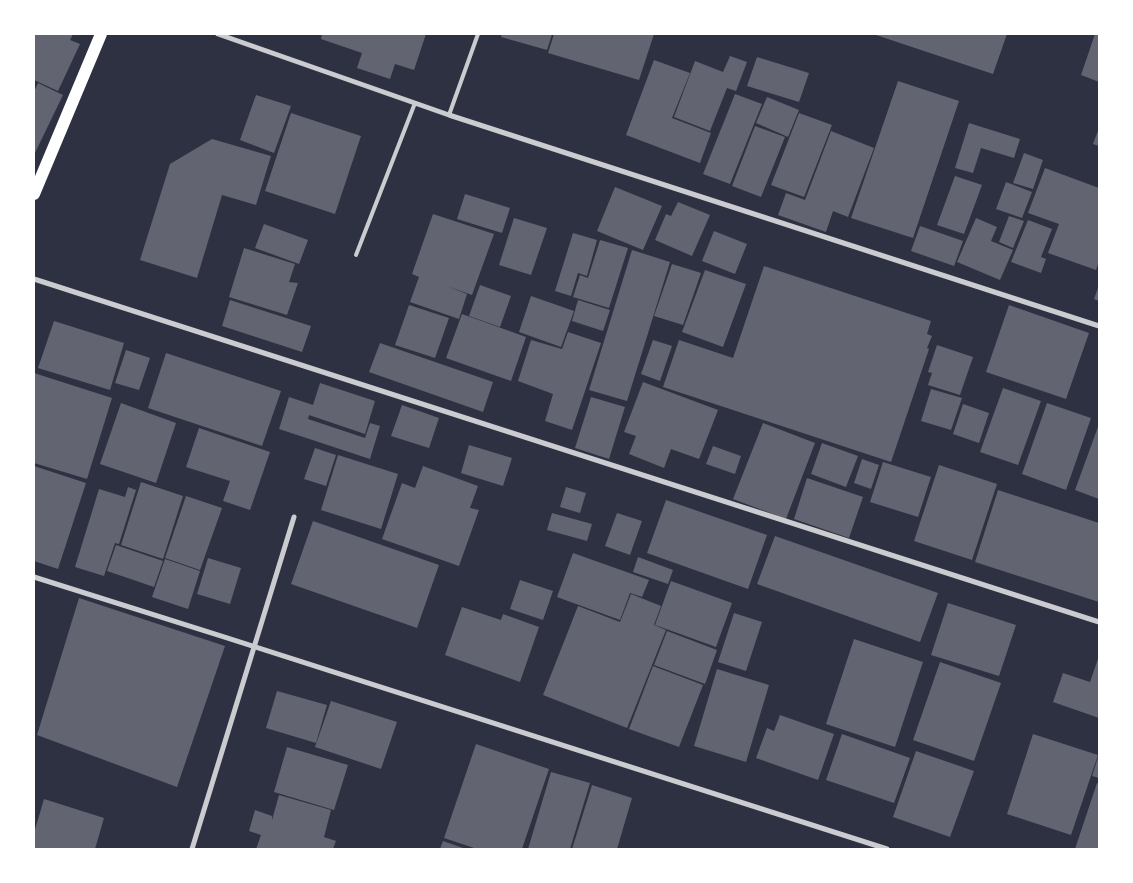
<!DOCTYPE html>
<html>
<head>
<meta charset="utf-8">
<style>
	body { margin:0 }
	#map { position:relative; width:1133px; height:883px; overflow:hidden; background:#2d3142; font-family:"Nunito Sans",sans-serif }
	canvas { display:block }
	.frame { position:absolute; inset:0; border:35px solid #fff; pointer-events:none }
</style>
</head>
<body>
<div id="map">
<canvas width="1133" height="883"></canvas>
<div class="frame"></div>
</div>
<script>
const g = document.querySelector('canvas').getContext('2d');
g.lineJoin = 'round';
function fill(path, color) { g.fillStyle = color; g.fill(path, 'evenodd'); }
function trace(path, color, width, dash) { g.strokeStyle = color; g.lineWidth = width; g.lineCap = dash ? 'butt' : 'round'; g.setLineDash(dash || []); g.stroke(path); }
fill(new Path2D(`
	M34,34H73L70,40L80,44L58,91L34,80Z
	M322,34H426L414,70L395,64L390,79L357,68L362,53L321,39Z
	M502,34H552L547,50L501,37Z
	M554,34H654L639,80L548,53Z
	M873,34H1007L993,74Z
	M1095,34H1099V82L1081,75Z
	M730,56L747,62L736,91L727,88L710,131L674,117L695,61L723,72Z
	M757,57L809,73L799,102L747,86Z
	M654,60L690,73L672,118L711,133L700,163L626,135Z
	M898,81L959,101L913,238L851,218Z
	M38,83L63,95L34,155V92Z
	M735,94L762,104L730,184L703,174Z
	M256,95L291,106L274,153L240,140Z
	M767,97L799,110L788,137L756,123Z
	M291,113L361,136L335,214L265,191Z
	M799,113L832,125L804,197L771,185Z
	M969,123L1020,139L1014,158L981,148L973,173L955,168Z
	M755,126L785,137L761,197L732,186Z
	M1099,128V146L1093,144Z
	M831,131L874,148L848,217L833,211L826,232L778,215L786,193L805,200Z
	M212,139L271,156L256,205L222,195L197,278L140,260L170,164Z
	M1024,153L1043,160L1033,189L1013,183Z
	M1045,168L1099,188V261L1096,270L1048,253L1059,224L1028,213Z
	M955,176L982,185L964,234L937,225Z
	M1006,182L1032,192L1022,218L996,209Z
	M615,187L662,206L643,250L597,231Z
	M465,194L510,208L502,233L457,219Z
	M678,202L710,215L692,256L655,240L666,214L671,216Z
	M433,214L494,234L472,295L447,286L467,294L459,319L410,302L419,277L412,274Z
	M1009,216L1024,221L1013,248L999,242Z
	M514,218L547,228L531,275L499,265Z
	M976,218L997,227L991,241L1013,250L1000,280L957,262Z
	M1028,220L1052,229L1041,257L1046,259L1041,273L1011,262Z
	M264,224L308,240L299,264L255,248Z
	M920,226L963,241L954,266L911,251Z
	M714,231L747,244L735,274L702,261Z
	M573,233L597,240L587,276L578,273L571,296L555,291Z
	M600,240L628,248L609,308L573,297L580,275L588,278Z
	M244,248L295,264L289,282L298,283L287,315L229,297Z
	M632,250L670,262L627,401L589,390Z
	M672,264L701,273L683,325L654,316Z
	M764,266L931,321L927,334L932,336L927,348L929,349L891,462L663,387L679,340L733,358Z
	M705,270L746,284L723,347L682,332Z
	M480,285L511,296L500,327L469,316Z
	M1099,285V301L1094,299Z
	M531,296L574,311L561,347L519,332Z
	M230,300L311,326L302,352L222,326Z
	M578,300L610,310L603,331L572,321Z
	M409,305L449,318L435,358L395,345Z
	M1009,305L1089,333L1066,399L986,372Z
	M462,314L526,337L511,381L446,358Z
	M54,321L124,343L110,390L38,368Z
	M568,332L601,343L572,430L545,421L553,394L518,381L531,340L562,349Z
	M653,340L672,346L660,381L641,374Z
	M380,343L493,382L483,412L369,372Z
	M937,345L973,357L960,395L928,385L932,373L928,372Z
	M126,350L150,358L139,390L115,383Z
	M166,353L281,391L262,446L148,408Z
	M34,373L112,398L87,479L34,463Z
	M643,382L718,410L699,459L671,449L664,468L629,454L636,436L624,432Z
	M320,383L375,401L365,434L309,415L308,419L365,438L370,423L380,426L370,459L279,429L289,397L313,405Z
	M1003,388L1041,401L1018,465L980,452Z
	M931,389L962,398L951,430L921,421Z
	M591,397L625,407L609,459L575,448Z
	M121,403L176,423L156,483L100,464Z
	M1047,403L1091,418L1066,490L1022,474Z
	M963,404L989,413L979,443L953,434Z
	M402,405L439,418L429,448L391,436Z
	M763,423L815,443L786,519L733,499Z
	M1099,424V499L1075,490Z
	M199,428L270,452L250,510L223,501L230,481L186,467Z
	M822,443L858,456L846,487L811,474Z
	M469,445L512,458L503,486L461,473Z
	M713,446L741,456L735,474L706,464Z
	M315,448L336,455L326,486L304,479Z
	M338,455L398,474L381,529L321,510Z
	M862,459L879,465L871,489L854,483Z
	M883,462L931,477L918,517L870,502Z
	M939,465L997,484L972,560L914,541Z
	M34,466L86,483L58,569L34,561Z
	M423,466L478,486L470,508L479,510L459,566L382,539L402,483L415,488Z
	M807,478L863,497L849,538L794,519Z
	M141,482L183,496L163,559L121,545Z
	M128,487L136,490L119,544L115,543L104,576L75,567L99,489L125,497Z
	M566,487L586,493L580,513L560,507Z
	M998,490L1099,523V602L975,562Z
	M186,496L222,508L200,570L165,558Z
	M666,500L767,535L748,589L647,553Z
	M552,513L592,524L587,541L547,530Z
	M617,513L642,521L630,555L605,546Z
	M313,521L439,565L417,628L291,584Z
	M775,536L938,593L920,642L757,584Z
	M116,545L163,561L154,587L107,571Z
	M573,553L649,580L642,597L630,593L620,620L557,597Z
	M638,557L673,570L668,584L633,572Z
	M208,558L241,568L230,604L197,594Z
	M165,559L200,571L188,609L152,597Z
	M520,580L553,591L543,620L510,609Z
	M671,581L732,603L716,647L655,625Z
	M631,594L661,606L654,625L666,630L627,728L543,695L578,606L620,622Z
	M79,598L225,646L177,787L37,735Z
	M948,603L1016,625L999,676L931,655Z
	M462,607L501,620L503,614L539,627L520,682L445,655Z
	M734,613L762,622L746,671L718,662Z
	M667,631L717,650L705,684L654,665Z
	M854,639L923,662L895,747L826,724Z
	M1099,656V718L1053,702L1063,673L1090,682Z
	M940,662L1001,683L974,761L913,740Z
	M653,666L703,685L679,747L629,729Z
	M717,669L769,685L746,762L694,746Z
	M277,691L327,705L316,743L266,728Z
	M331,701L397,722L381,769L315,747Z
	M780,715L834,734L818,780L756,758L767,728L774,731Z
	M842,734L910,758L894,803L826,780Z
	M1033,734L1098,755L1071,835L1007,814Z
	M476,744L549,769L522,849H477L444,838Z
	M287,747L348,765L334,810L274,792Z
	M916,751L974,771L950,837L893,817Z
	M1099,754V778L1092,776Z
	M551,772L590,783L570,849H528Z
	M1097,783L1099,784V849H1075Z
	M592,785L632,798L617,849H572Z
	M279,795L331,810L324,837L336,841L333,849H256L261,835L249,831L255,810L272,816V820Z
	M44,799L104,818L95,849H34V833Z
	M443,841L466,849H440Z`), '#626471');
trace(new Path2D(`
	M449,115L478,34
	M356,255L415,103`), '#caccd0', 4);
trace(new Path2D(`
	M218,34L449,115L1099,326
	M34,279L1099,622
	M34,577C319,666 603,759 887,849
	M192,849L294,517`), '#caccd0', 5);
trace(new Path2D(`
	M34,194L101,34`), '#fff', 12);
</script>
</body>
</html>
